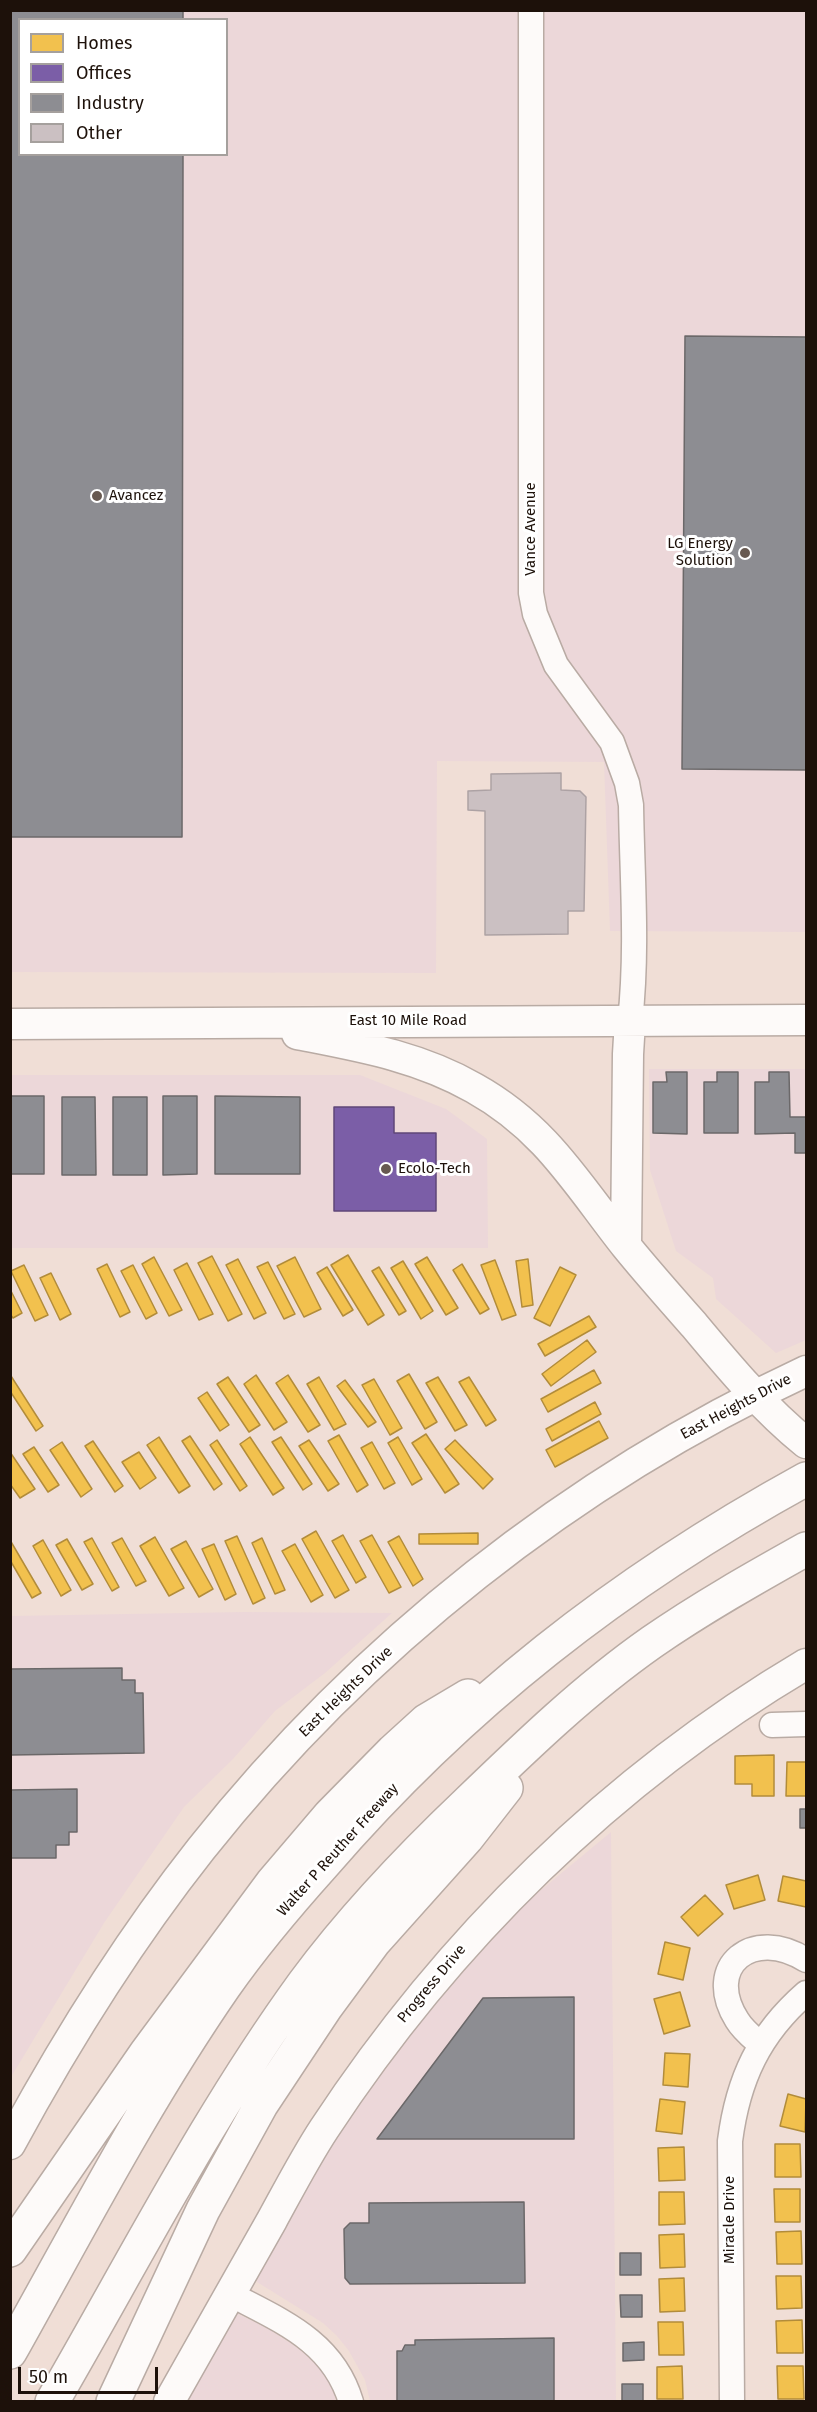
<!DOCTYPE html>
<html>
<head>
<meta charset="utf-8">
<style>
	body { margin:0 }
	#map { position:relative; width:817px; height:2412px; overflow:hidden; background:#f0ded6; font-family:"Fira Sans",sans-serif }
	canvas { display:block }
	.frame { position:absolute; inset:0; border:12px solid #1d110a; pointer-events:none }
	.legend { position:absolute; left:18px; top:18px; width:210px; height:138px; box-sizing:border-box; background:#fff; border:2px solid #a5a09d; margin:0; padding:8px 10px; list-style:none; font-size:18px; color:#1d110a }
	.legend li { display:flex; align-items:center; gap:12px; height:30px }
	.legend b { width:30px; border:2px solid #a5a09d }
	.scale { position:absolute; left:18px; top:2367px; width:140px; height:27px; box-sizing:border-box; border:3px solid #1d110a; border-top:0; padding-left:8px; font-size:18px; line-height:21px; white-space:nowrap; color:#1d110a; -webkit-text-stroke:4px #fff; paint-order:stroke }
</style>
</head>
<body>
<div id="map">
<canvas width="817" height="2412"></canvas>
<div class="frame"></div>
<ul class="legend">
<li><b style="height:16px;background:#f2c14e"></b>Homes</li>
<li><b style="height:16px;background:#7b5ea7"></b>Offices</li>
<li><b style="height:16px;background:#8d8d92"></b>Industry</li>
<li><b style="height:16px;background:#cbc0c2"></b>Other</li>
</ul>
<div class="scale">50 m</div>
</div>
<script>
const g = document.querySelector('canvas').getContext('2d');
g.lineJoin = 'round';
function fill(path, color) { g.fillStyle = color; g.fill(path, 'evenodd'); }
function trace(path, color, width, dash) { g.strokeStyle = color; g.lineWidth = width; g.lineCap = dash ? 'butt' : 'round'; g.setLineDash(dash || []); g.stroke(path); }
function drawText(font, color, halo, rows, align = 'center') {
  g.font = font + ' "Fira Sans",sans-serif'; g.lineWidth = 6; g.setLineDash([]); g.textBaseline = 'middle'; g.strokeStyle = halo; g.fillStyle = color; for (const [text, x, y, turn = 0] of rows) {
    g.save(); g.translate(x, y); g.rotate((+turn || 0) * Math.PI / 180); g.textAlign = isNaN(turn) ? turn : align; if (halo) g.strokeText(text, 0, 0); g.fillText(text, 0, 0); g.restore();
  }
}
fill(new Path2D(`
	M11,11H806V932L610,931L604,762L437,761L436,973L11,972ZM20,20H226V154H20Z
	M649,1069H806V1340L776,1353L716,1299L713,1278L676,1251L650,1170Z
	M10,1075H360L446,1109L487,1139L488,1248H11Z
	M245,1612L392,1613L325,1673L275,1711L233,1759L184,1807L104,1923L11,2077V1616Z
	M611,1832L616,2401H370L365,2380L349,2351L337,2336L323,2323L257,2282L258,2269L315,2168L381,2068L499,1925Z
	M232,2311L269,2329L294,2345L318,2365L333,2390L336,2401L182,2402Z`), '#ecd7d9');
const homes = new Path2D(`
	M348,1255L384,1315L368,1325L331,1265Z
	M212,1256L242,1314L228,1321L198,1263Z
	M154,1257L182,1310L169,1316L142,1264Z
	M295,1257L321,1309L304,1317L277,1266Z
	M427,1257L458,1308L446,1315L415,1264Z
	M238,1259L266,1313L254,1319L226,1265Z
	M528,1259L533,1305L522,1307L516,1261Z
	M495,1260L516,1315L502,1320L481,1265Z
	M403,1261L433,1311L421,1319L391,1268Z
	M268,1262L295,1314L284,1319L257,1267Z
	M187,1263L213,1314L199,1320L174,1270Z
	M107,1264L130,1312L120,1317L97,1269Z
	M462,1264L489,1309L480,1314L453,1270Z
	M24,1265L48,1315L35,1321L11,1271Z
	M133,1265L157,1313L146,1319L121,1271Z
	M327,1267L353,1310L343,1316L317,1273Z
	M379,1267L406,1311L399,1315L372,1271Z
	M560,1267L576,1275L550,1326L534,1318Z
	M51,1273L71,1314L60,1320L40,1278Z
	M10,1289L22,1313L13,1318L10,1314Z
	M589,1316L596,1327L545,1356L538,1344Z
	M587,1340L596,1352L551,1386L542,1374Z
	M594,1370L601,1383L548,1412L541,1399Z
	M409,1374L437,1422L425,1429L397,1381Z
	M256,1375L287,1422L274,1430L244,1384Z
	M288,1375L320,1425L308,1432L276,1383Z
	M11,1376L43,1426L36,1431L10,1391Z
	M228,1377L260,1425L249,1432L217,1384Z
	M319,1377L346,1424L334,1430L307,1384Z
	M438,1377L467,1425L455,1431L426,1383Z
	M469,1377L496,1420L486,1426L459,1382Z
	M374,1379L402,1428L390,1435L362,1385Z
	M345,1380L376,1422L368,1427L337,1386Z
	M207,1392L229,1425L220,1431L198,1398Z
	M595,1402L601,1414L552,1441L546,1429Z
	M599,1421L608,1438L555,1467L546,1450Z
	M426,1434L459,1484L445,1493L412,1443Z
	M339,1435L368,1485L357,1492L328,1441Z
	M190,1436L222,1484L214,1490L182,1441Z
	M159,1437L190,1486L179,1493L147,1445Z
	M250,1437L284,1488L273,1495L240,1444Z
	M281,1437L312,1484L303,1490L272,1442Z
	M398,1437L422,1479L412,1485L388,1443Z
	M217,1440L247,1486L240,1491L210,1445Z
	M309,1440L339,1484L328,1491L299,1446Z
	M455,1440L493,1479L483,1489L445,1449Z
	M93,1441L123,1486L115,1492L85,1446Z
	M62,1442L92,1489L81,1497L50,1450Z
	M372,1442L395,1483L384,1489L361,1448Z
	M34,1447L59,1485L48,1492L23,1454Z
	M10,1452L35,1489L20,1498L10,1484Z
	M139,1452L156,1478L140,1489L122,1462Z
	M316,1531L349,1590L335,1598L302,1539Z
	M478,1533V1544H419V1534Z
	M343,1535L366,1577L356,1583L332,1541Z
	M372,1535L401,1587L389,1593L360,1541Z
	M237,1536L265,1598L253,1604L225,1541Z
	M399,1536L423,1579L413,1586L388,1542Z
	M155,1537L184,1588L169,1596L140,1546Z
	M92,1538L119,1587L112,1591L84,1542Z
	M122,1538L146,1581L136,1586L112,1543Z
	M262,1538L285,1590L275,1594L252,1543Z
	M67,1539L93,1584L82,1590L56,1545Z
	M10,1540L41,1593L32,1598L10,1560Z
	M43,1540L71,1590L61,1596L33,1546Z
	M186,1541L213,1589L199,1597L171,1549Z
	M214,1544L236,1594L225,1600L202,1549Z
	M295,1544L323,1595L311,1602L282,1551Z
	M774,1755V1796H752V1784H735V1756Z
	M787,1762H806V1796H786Z
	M758,1875L765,1900L734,1909L726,1885Z
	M783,1876L806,1881V1907L778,1901Z
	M705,1895L723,1914L698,1936L681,1917Z
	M665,1942L690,1948L683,1980L658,1974Z
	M680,1992L690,2026L664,2034L654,1999Z
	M665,2053L690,2054L688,2087L663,2085Z
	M788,2094L806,2099L805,2132L780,2126Z
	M660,2099L685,2102L682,2134L656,2131Z
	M775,2144H800L801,2177H775Z
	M684,2147L685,2180L659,2181L658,2148Z
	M774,2189H800V2222H775Z
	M659,2192H684L685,2224L659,2225Z
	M801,2231L802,2264H777L776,2232Z
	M684,2234L685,2267L660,2268L659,2235Z
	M776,2276H801L802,2308L777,2309Z
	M684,2278L685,2311L660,2312L659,2279Z
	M802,2320L803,2353H777L776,2321Z
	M658,2322H683L684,2355H659Z
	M682,2366L683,2399H657V2367Z
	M777,2366H803L804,2399H778Z`);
fill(homes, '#f2c14e');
trace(homes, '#b28c3a', 1.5);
const offices = new Path2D(`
	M334,1107H394V1133H436V1211H334Z`);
fill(offices, '#7b5ea7');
trace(offices, '#5f4778', 1.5);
const industry = new Path2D(`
	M10,10H183V20H20V154H183L182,837H10Z
	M685,336L806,337V770L682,769Z
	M666,1072H687V1134L653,1133V1082H667Z
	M717,1072H738V1133H704V1082H717Z
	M769,1072H789L790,1117H806V1153H795V1133L755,1134V1082H769Z
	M11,1096H44V1174H10Z
	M163,1096H197V1174L163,1175Z
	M215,1096L300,1097V1174H215Z
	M62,1097H95L96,1175H62Z
	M113,1097H147V1175H113Z
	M122,1668V1680H135V1693H143L144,1753L10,1755V1669Z
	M77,1789V1832H69V1845H56V1858H10V1790Z
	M800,1809H806V1828H800Z
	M574,1997V2139H377L483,1998Z
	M524,2202L525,2283L350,2284L345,2278L344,2229L350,2223H369V2203Z
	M620,2253H641V2275H620Z
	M620,2295H642V2317H621Z
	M554,2338V2402H397V2351H402L405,2345H415V2340Z
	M644,2342V2360L623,2361V2343Z
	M622,2384H643V2402H622Z`);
fill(industry, '#8d8d92');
trace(industry, '#6b6869', 1.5);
const building = new Path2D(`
	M561,773V790L580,791L586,797L584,911H568V934L485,935V811L468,810V791L491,790V774Z`);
fill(building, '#cbc0c2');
trace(building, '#ada2a4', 1.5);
const minor = new Path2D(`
	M531,10V593L535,614L556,665L612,742L627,783L631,805C632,876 638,949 630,1021
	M772,1725L806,1724
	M760,2044C752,2037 743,2030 737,2020C703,1966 753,1926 806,1960
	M230,2294C281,2321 333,2341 351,2402
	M732,2402L730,2141C738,2079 759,2034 806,1993`);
const major = new Path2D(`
	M10,1024L806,1020
	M297,1034C358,1046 418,1056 474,1088C546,1128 577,1184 626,1246C648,1273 671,1299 694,1325C729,1367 764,1409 806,1443
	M626,1246L628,1054L630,1021
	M10,2144C66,2041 129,1940 201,1849C362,1646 572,1480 806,1371
	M169,2402C204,2341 238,2280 272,2220C289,2189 305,2158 324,2129C448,1940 612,1779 806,1664`);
const highway = new Path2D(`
	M10,2250L146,2053L272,1883L330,1815L393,1751L426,1721L468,1696
	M10,2352C79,2229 144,2103 224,1987C254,1944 288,1904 323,1865C462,1704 620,1581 806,1479
	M52,2402C134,2261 208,2115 304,1983C352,1918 409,1858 468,1802C526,1746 585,1689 652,1642C701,1608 754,1578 806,1549
	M113,2402L203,2210L261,2105L326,2007L374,1942L467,1838L506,1788`);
trace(minor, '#b9aba4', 27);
trace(major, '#b9aba4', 33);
trace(highway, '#b9aba4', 36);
trace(minor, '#fdfaf9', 24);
trace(major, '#fdfaf9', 30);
trace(highway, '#fdfaf9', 33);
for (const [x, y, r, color] of [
	[97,496,6,"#675951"],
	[745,553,6,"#675951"],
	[386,1169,6,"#675951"]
]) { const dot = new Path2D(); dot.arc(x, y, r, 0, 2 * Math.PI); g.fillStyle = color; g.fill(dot); trace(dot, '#fff', 2); }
drawText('15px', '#1d110a', '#fff', [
	["Avancez",109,496],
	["LG Energy",733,544,"right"],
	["Solution",733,561,"right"],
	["Ecolo-Tech",398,1169]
], 'left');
drawText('15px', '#1d110a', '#fff', [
	["Vance Avenue",531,529,-90],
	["East 10 Mile Road",408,1021],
	["East Heights Drive",736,1407,-28],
	["East Heights Drive",346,1692,-44],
	["Walter P Reuther Freeway",338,1850,-48],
	["Progress Drive",432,1984,-50],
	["Miracle Drive",730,2220,-90]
]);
</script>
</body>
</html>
